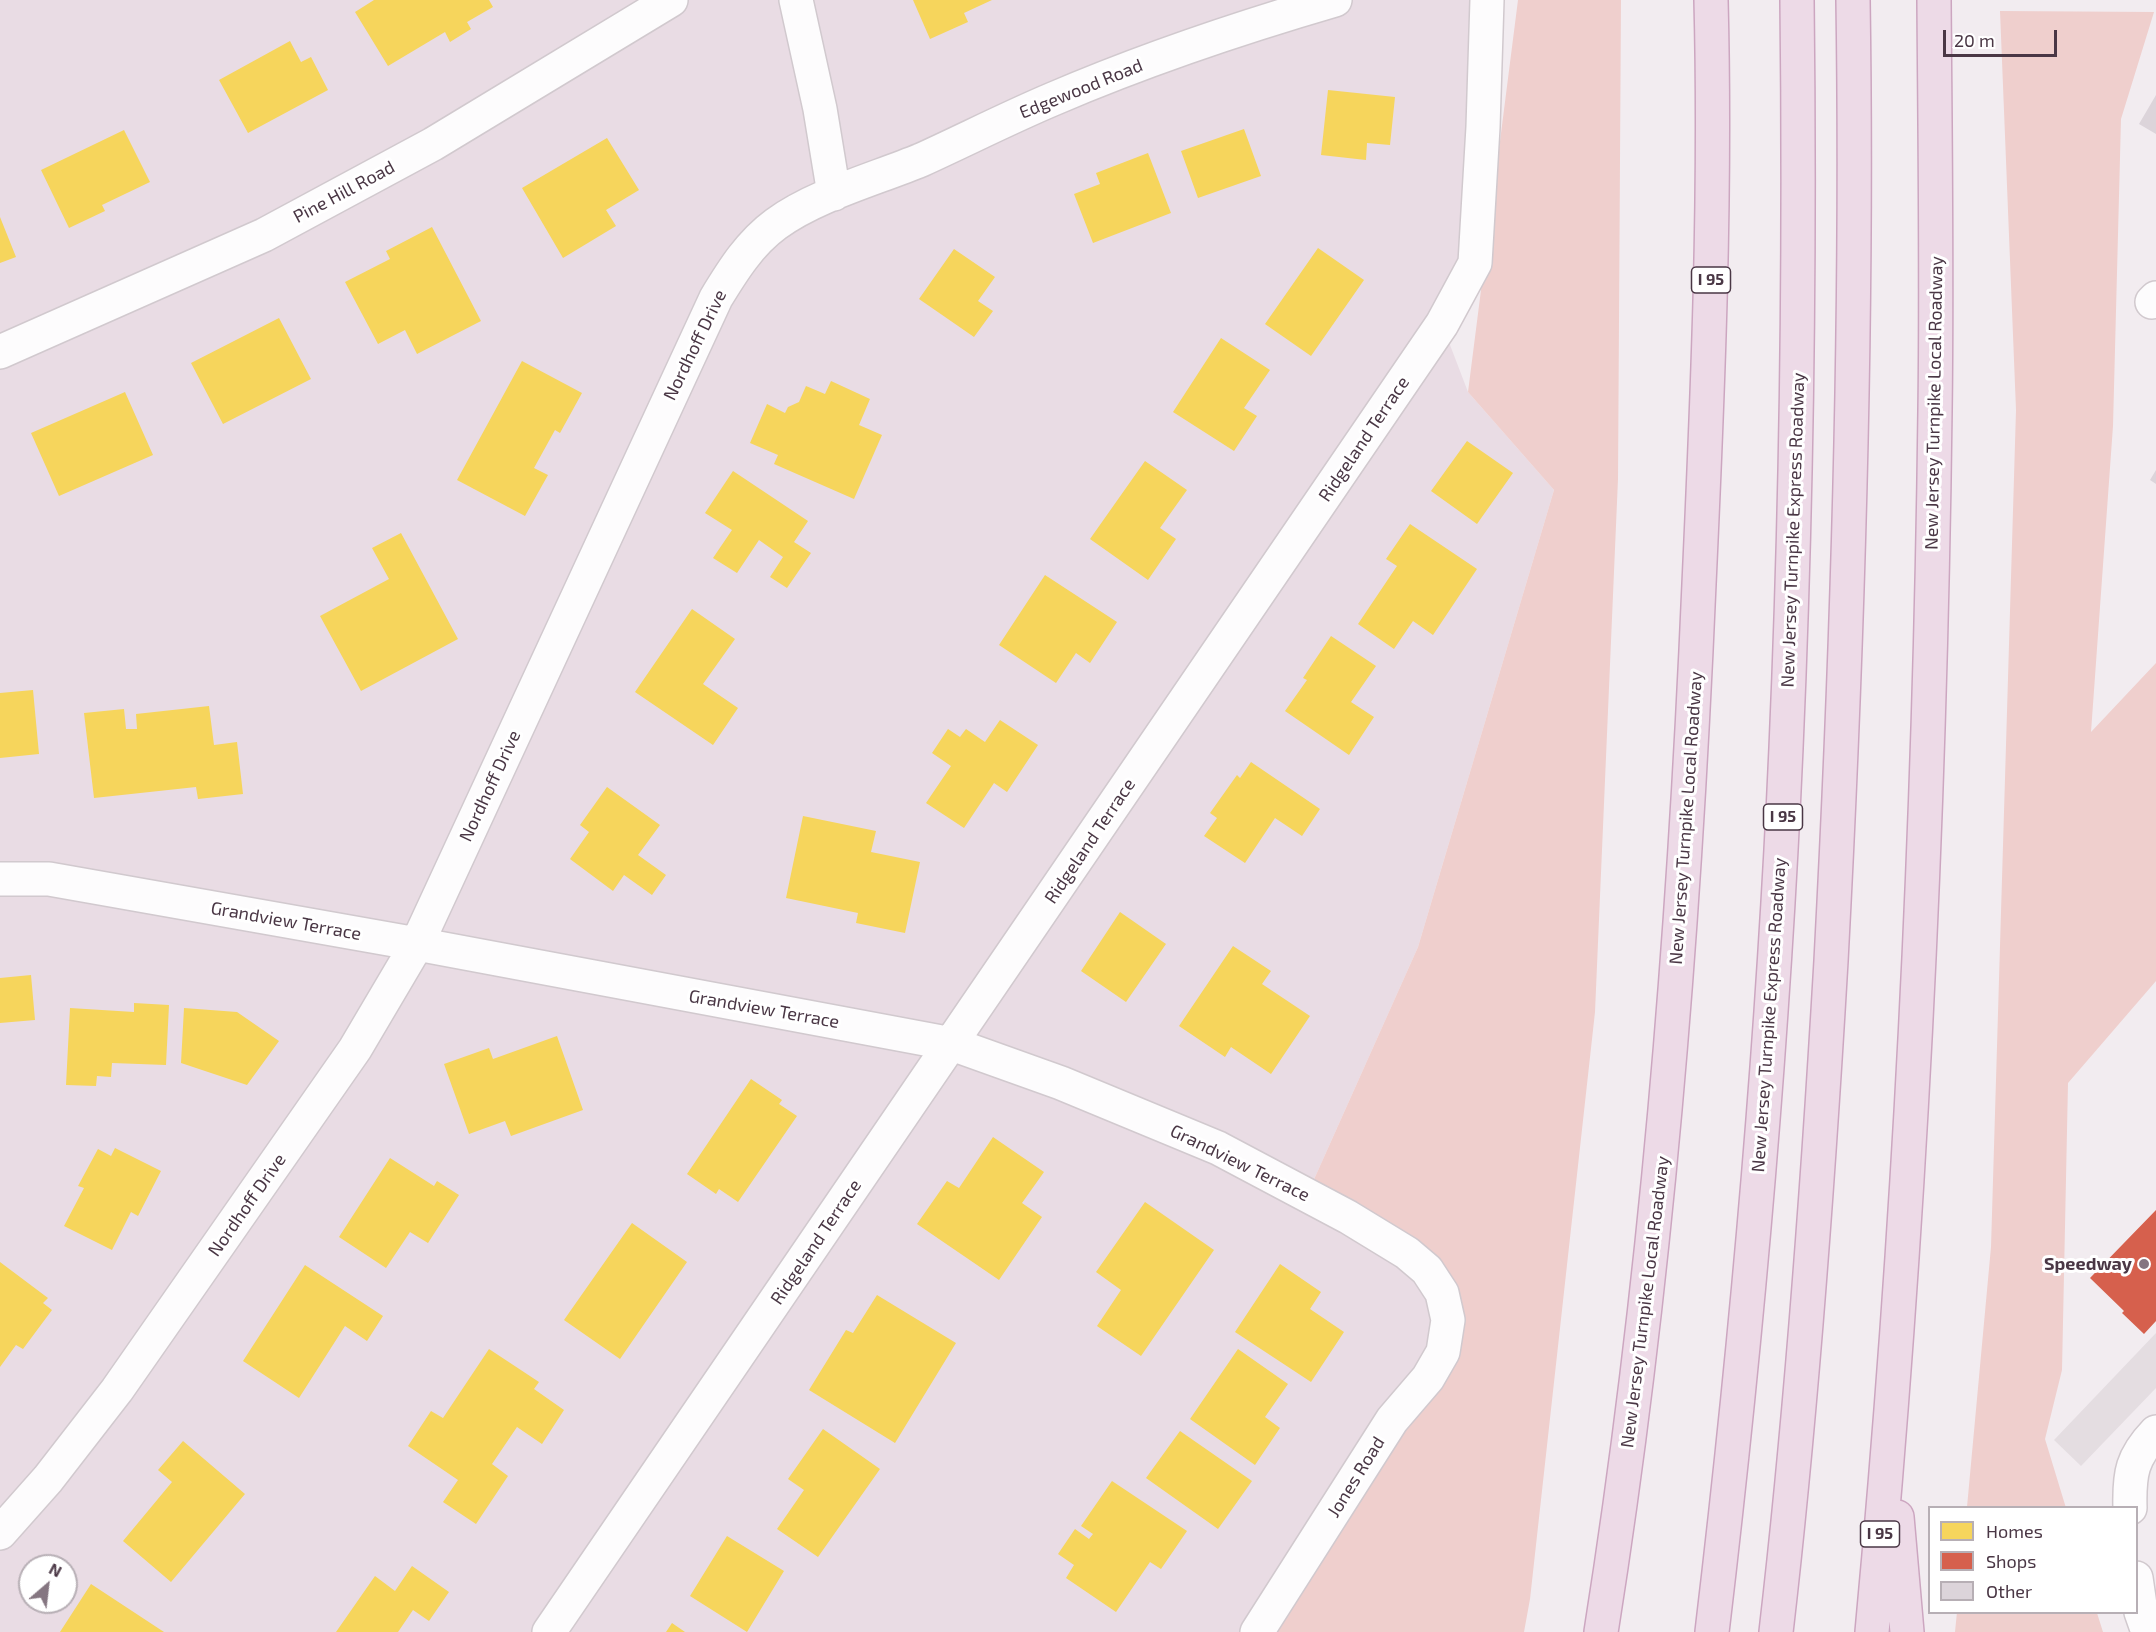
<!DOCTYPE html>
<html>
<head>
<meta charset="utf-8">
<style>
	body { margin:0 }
	#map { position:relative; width:2156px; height:1632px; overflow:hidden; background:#f2ecf0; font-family:"Exo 2",sans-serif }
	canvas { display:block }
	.legend { position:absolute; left:1928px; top:1506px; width:210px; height:108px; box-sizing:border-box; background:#fff; border:2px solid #b7afb5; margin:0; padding:8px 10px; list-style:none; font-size:18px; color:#4a3745 }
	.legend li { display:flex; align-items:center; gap:12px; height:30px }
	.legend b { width:30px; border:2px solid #b7afb5 }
	.north { position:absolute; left:18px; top:1554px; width:60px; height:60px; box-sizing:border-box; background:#fff; border:2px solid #b7afb5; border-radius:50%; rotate:28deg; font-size:16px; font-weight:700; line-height:24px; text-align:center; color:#4a3745 }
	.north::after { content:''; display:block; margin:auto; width:21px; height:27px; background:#857681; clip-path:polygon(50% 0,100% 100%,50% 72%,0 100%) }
	.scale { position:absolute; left:1943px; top:30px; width:114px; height:27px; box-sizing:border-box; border:3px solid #4a3745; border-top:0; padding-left:8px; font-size:18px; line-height:21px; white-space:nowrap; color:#4a3745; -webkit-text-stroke:4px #fff; paint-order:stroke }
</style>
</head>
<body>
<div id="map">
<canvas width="2156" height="1632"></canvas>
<ul class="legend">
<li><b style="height:16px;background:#f6d55c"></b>Homes</li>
<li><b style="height:16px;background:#d6604d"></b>Shops</li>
<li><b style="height:16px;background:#dcd4da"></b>Other</li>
</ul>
<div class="north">N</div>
<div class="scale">20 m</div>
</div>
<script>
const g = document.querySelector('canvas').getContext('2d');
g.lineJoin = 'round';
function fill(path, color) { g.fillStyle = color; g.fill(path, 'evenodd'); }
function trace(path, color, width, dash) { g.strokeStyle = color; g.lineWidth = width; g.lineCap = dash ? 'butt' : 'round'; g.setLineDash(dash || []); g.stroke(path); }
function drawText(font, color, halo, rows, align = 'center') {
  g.font = font + ' "Exo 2",sans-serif'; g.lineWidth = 6; g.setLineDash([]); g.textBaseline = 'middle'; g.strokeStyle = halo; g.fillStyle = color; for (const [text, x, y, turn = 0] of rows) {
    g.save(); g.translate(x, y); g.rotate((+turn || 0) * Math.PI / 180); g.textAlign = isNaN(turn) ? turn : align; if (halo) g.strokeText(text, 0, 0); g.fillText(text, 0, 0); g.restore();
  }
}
fill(new Path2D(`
	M0,0H1487L1475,263L1442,324L1468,392L1554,490L1418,947L1307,1195L1407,1253L1448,1320L1257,1632H0ZM30,1566H66V1602H30Z`), '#e9dce4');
fill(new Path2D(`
	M1518,0H1621L1618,479L1595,1012L1530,1599L1524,1632H1257L1428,1378L1442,1293L1307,1195L1418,947L1554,490L1468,392Z
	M2000,11L2154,12L2121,119L2113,426L2091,732L2156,663V981L2068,1083L2062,1370L2045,1439L2066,1508L1967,1507L1991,1247L2016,410Z
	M1957,1612L2097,1613L2103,1632H1955Z`), '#efcfcd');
fill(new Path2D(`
	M2156,1333V1388L2081,1466L2054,1440Z`), '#e4dde1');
fill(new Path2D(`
	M374,0H489L493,7L467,22L471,29L450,42L445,32L388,66L355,12Z
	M913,0H992L964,13L968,22L930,39Z
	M290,41L301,62L311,57L328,90L248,133L219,80Z
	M1328,90L1395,97L1390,145L1367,143L1366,160L1321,155Z
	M1244,129L1261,176L1198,198L1181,151Z
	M124,130L150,182L102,205L105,211L69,228L41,170Z
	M607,138L639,190L606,210L616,226L563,258L522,188Z
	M1148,153L1171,213L1093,243L1074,194L1100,184L1096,173Z
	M0,217L16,257L0,263Z
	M432,227L481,321L417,354L405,330L378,344L345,282L390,259L386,251Z
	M1318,248L1364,280L1311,356L1265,324Z
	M954,249L995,277L978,301L993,311L974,337L919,299Z
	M279,318L311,379L223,424L191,363Z
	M1221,338L1270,370L1244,408L1257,416L1234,451L1173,412Z
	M522,361L582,393L560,433L555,430L534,468L548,475L525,516L457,480Z
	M831,381L870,399L859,425L882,435L854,499L774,464L778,455L750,443L767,404L785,413L788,407L799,402L806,386L825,394Z
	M125,392L153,455L59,496L31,433Z
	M1467,441L1513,473L1477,524L1431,491Z
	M1145,461L1187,490L1160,528L1176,539L1148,580L1090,539Z
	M733,471L808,521L794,542L811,553L787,588L770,577L783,557L759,540L737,573L713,558L732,530L705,513Z
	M1410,524L1477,569L1433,635L1413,621L1394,649L1358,624L1397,566L1386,559Z
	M401,533L458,639L361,691L320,616L389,579L372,548Z
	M1045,575L1117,622L1090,663L1076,653L1056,683L999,645Z
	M692,609L735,639L703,684L738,708L713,745L635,692Z
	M1331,636L1376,666L1351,702L1374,717L1349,755L1285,711L1307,680L1303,678Z
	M33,690L39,754L0,758V693Z
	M209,706L214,745L237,742L243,794L198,799L196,787L94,798L84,713L124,709L126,729H137L136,714Z
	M1000,720L1038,745L1007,792L994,783L964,828L926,803L951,766L932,753L948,729L960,737L966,729L985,742Z
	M1251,762L1320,809L1302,836L1275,818L1245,863L1204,836L1217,818L1210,813L1237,775L1240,778Z
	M607,787L660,825L638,855L666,875L652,895L624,875L613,891L570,859L589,832L580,825Z
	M803,816L876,831L871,852L920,862L905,933L856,923L858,913L786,898Z
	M1120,912L1166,944L1126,1002L1081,971Z
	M1233,946L1271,971L1262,984L1310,1016L1271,1074L1231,1047L1225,1057L1179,1026Z
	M31,975L35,1020L0,1023V978Z
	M134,1003L169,1005L166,1065L112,1063L111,1077L97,1076L96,1086L66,1085L70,1008L134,1012Z
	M184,1008L237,1012L279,1041L247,1085L181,1063Z
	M557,1036L583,1110L511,1136L505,1121L469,1134L444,1064L489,1048L493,1059Z
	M751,1079L782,1100L779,1104L797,1116L738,1202L719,1189L716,1194L687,1174Z
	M993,1137L1044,1172L1022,1203L1042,1217L999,1280L917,1224L947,1181L959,1188Z
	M115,1148L161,1171L138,1216L131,1212L112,1250L64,1226L84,1188L78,1186L98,1149L111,1156Z
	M390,1158L434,1186L437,1181L459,1195L428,1243L410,1232L386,1268L339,1237Z
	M1145,1202L1214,1250L1141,1356L1097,1326L1121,1290L1096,1272Z
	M632,1223L687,1262L620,1359L564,1320Z
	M0,1262L48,1298L43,1303L52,1310L23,1349L16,1345L0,1367Z
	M1280,1264L1321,1292L1310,1309L1344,1332L1311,1382L1235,1332Z
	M305,1265L383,1316L367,1341L345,1326L299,1398L243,1361Z
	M877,1295L956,1343L895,1443L809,1390L846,1330L853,1333Z
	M489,1349L539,1382L534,1389L564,1410L542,1444L517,1427L492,1464L508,1476L476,1524L443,1502L458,1480L408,1446L431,1411L443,1418Z
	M1238,1349L1288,1384L1265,1417L1280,1428L1255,1465L1190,1419Z
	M823,1429L880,1469L818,1557L777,1529L804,1490L788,1479Z
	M1180,1431L1252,1481L1218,1529L1146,1478Z
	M183,1441L245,1494L171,1582L123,1541L172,1482L158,1470Z
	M1112,1481L1187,1531L1161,1569L1150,1562L1116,1612L1066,1578L1074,1565L1058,1554L1075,1529L1089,1539L1093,1534L1081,1526Z
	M727,1536L784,1571L747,1632L690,1596Z
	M412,1566L449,1592L429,1621L413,1610L398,1632H336L375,1576L395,1591Z
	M91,1584L164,1632H60Z
	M672,1623L685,1632H666Z`), '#f6d55c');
fill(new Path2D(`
	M2156,1210V1321L2144,1334L2122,1313L2124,1311L2090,1278Z`), '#d6604d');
fill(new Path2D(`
	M2156,95V134L2139,124Z
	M2156,470V484L2150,480Z`), '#dcd4da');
const minor = new Path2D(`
	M796,0L820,109L834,194
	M2152,302L2156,298
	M0,352L264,235L433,144L671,0
	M0,879H49L417,944L952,1044L1061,1083L1218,1148L1348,1217L1407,1253L1427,1270L1442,1293L1448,1320L1443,1352L1428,1378L1392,1420L1257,1632
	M2130,1508C2129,1473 2132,1457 2156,1432
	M0,1533L48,1479L117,1390L355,1049L417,944L716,298C733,270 750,243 776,224C816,195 875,179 921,160C965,140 1008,118 1053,99C1144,60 1239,28 1335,0
	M2136,1578L2141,1612L2148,1632
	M549,1632L1442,324L1475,263L1483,127L1487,0`);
const highway = new Path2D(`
	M1897,1517L1907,1632
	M1601,1632C1656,1285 1684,935 1699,584C1708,389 1716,195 1711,0
	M1712,1632C1747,1338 1773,1043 1786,748C1797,499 1800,249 1797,0
	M1776,1632C1802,1409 1818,1185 1831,961C1848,641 1858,320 1853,0
	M1872,1632C1910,1226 1930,818 1935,411C1937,274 1935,137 1934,0`);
trace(minor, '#d1c9ce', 36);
trace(highway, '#cca6c0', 36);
trace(minor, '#fdfcfd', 33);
trace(highway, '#eddae7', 33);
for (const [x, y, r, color] of [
	[2144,1264,6,"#857681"]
]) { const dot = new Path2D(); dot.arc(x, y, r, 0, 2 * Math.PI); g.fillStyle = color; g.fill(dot); trace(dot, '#fff', 2); }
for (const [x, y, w] of [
	[1711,280,39],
	[1783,817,39],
	[1880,1534,39]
]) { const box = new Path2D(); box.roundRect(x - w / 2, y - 13, w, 26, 4.5); g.fillStyle = '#fff'; g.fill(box); trace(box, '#4a3745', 1.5); }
drawText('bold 16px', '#4a3745', null, [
	["I 95",1711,280],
	["I 95",1783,817],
	["I 95",1880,1534]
]);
drawText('18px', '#4a3745', '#fff', [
	["Edgewood Road",1081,89,-22],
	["Pine Hill Road",344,192,-28],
	["Nordhoff Drive",695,345,-64],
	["New Jersey Turnpike Local Roadway",1934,403,-89],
	["Ridgeland Terrace",1364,439,-56],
	["New Jersey Turnpike Express Roadway",1793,530,-88],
	["Nordhoff Drive",490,786,-65],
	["New Jersey Turnpike Local Roadway",1686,818,-86],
	["Ridgeland Terrace",1090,841,-56],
	["Grandview Terrace",286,921,10],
	["Grandview Terrace",764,1009,10],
	["New Jersey Turnpike Express Roadway",1769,1015,-86],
	["Grandview Terrace",1240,1163,26],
	["Nordhoff Drive",247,1205,-55],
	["Ridgeland Terrace",816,1242,-56],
	["New Jersey Turnpike Local Roadway",1645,1302,-83],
	["Jones Road",1356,1477,-58]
]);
drawText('bold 18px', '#4a3745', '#fff', [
	["Speedway",2132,1264]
], 'right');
</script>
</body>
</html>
